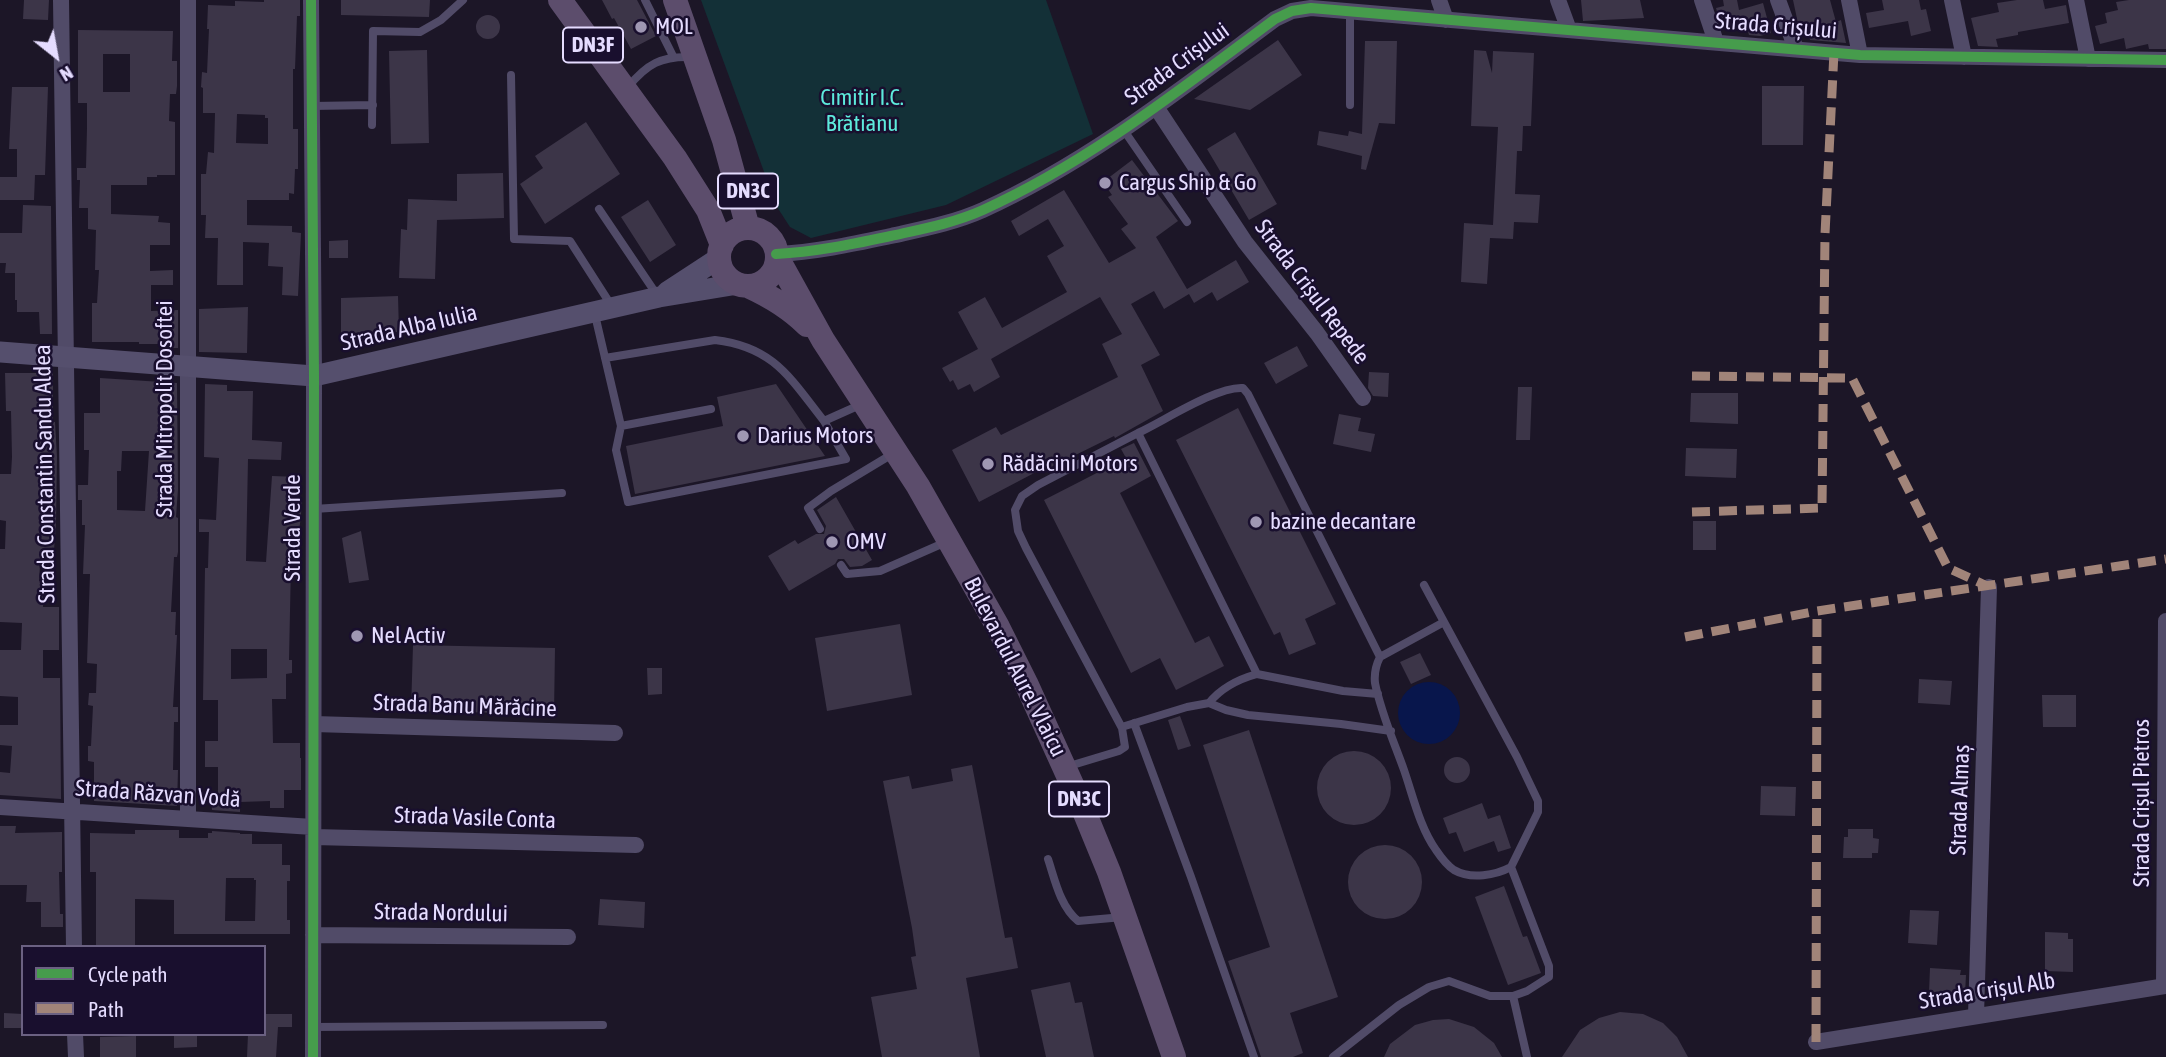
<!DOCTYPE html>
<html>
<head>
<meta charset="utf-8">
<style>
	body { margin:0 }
	#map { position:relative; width:2166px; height:1057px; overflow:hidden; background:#1c1627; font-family:"Asap Condensed",sans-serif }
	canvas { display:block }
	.legend { position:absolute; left:21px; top:945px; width:245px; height:91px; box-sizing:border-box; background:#190f2e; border:2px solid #6b6182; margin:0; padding:9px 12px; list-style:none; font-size:21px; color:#e5dcff }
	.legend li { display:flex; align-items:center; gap:14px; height:35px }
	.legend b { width:35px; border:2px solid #6b6182 }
	.north { position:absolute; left:21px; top:21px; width:70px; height:70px; -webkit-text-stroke:5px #190f2e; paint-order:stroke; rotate:149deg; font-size:19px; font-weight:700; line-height:28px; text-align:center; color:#e5dcff }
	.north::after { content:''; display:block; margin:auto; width:24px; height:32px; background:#e5dcff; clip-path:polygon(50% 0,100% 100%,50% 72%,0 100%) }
</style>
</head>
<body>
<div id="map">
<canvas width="2166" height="1057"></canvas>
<ul class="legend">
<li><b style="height:9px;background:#469c4c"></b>Cycle path</li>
<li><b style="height:9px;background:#a18479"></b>Path</li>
</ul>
<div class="north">N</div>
</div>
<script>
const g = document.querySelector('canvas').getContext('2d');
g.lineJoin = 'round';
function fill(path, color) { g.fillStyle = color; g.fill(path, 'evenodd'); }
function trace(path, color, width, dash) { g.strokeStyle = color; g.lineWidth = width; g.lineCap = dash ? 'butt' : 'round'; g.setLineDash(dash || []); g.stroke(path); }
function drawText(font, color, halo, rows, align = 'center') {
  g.font = font + ' "Asap Condensed",sans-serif'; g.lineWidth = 5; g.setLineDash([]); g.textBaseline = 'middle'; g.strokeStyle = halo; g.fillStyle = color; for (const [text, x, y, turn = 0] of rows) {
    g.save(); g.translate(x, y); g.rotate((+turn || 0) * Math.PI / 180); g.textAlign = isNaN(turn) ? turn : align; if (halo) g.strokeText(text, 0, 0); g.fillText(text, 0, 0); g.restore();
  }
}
fill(new Path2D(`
	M701,0H1046L1093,134L946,205L811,238L790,227L777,207Z`), '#133037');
fill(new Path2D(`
	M1398 713a31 31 0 1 1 62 0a31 31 0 1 1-62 0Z`), '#08164c');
fill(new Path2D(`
	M24,0H49L48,20L23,19Z
	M264,0H300V16H297L295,69H293V129H298V169H295L294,194L289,193V200H247V225L292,226V232L301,233L298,296L282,295L283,267L268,266L269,243L243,242V285H217L218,238H205L206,215H201V174H206L208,152L214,153L215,113H203V88L201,87L202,72L207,73L209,29H207L208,5L235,6V1L264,2ZM237,114L265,115V118H268V144L236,143Z
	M341,0H430L429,17L341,15Z
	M602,0H637L656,36L631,49L614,18L612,19Z
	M1581,0H1640L1644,18L1583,21Z
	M1723,0H1737L1739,10L1763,3L1771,33L1760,36L1749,35L1745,22L1722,28L1716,8L1724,6Z
	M1793,0H1830L1836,22L1841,20L1846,43L1810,40L1807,26L1799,28Z
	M1882,0H1919L1921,10L1926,9L1931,31L1911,36L1908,21L1869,28L1866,13L1884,10Z
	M2017,0H2043L2045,9L2066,5L2069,23L2018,32V35L1996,39L1998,47L1978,46L1971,18L1999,12L1997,3Z
	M2129,0H2166V49H2149L2148,44L2126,49L2124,38L2100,44L2095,26L2107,23L2105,13L2118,10L2116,2Z
	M476 27a12 12 0 1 1 24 0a12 12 0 1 1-24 0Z
	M78,30L173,31L172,61H177V86L176,94H170L169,121L175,122V175H157V177H147V185H111V214L159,216L158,222L170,223V245H150V271L173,270V285H151V311L178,310V348H161V344H139V342H92V303H97L99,270H95L96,230L88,229V208H79L80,180H77V168H86L87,128V103H78ZM103,54H130V92H103Z
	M1278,40L1302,75L1250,110L1194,99Z
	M1365,41H1397L1395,124L1379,123L1366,170L1361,169L1362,156L1317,145L1319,131L1348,136L1349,131L1362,134Z
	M427,50L429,143L391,144L389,51Z
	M1474,50L1486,51L1492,73L1493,51L1534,53L1531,126H1523L1522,151H1517L1515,194L1540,195L1538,223L1514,222L1513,239L1490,238L1487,284L1461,282L1464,223L1493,225L1498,127L1471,126Z
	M1762,86H1804L1803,145H1762Z
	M12,87H48L45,175H35L34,200H0V177H17V149H9Z
	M586,122L620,174L545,224L520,184L543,168L535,156Z
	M1235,132L1277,204L1249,220L1207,149Z
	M1132,160L1178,221L1156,237L1187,289L1236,260L1249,282L1217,301L1212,292L1194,303L1189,294L1164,309L1154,291L1131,304L1160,355L1141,365L1163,411L1115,438L1114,436L1039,473L1038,471L979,502L952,450L996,427L1001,435L1118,377L1102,344L1122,334L1100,297L991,359L1000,377L974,392L970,384L958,390L953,380L950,382L942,368L978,349L958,312L985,297L1002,328L1067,292L1047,256L1064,246L1048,219L1019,236L1011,221L1064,190L1109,263L1136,248L1121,229L1128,224L1108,197L1112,195L1103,182Z
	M503,173L504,218L437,220L435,279L399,278L401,229L407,230L408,199L457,201V174Z
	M648,200L676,245L650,262L621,217Z
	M23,205L51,206L52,334H40L39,312H17V300H15V273H5L6,263H0V233H22Z
	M348,240V258H329V241Z
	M398,296L399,332L341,333V298Z
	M248,307L247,353L199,352V309Z
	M1297,346L1308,366L1276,384L1264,363Z
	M1369,372L1389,373L1388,397L1373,396L1368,388Z
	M5,373H53V422H55L57,457L56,524L54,550L41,549L39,581H43V607H59V650H43V678H60L61,799L0,795V772L10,773L12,746L0,745V725H18V697L0,696V650H21L22,623L0,622V549H5L6,521L0,520V474H11L12,457L11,411H6Z
	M100,378L177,383L178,489L176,517L178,518V552L177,557H174L171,612H176L175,635H177L173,707H178V722H174L173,770H178L177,806L94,801V762L88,761V746H91L93,706L88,705L89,693H96L97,664L87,663L90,574H83L85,525H82V500H78V485H88L89,450H84V413H100ZM122,451H149L145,511L117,510V471H121Z
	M205,384L227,385V391H253L252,440L282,442L281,460L248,459L246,561L266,562L272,476L299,477L298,498H302L301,514L296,563H291L289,660H292V673L286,674V699H272L273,743H300V758H301V790H284V808H270V801L240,802V812L212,810L211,800H218V767H205V741H218V700H203L205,568H208L209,532H199V519L216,520L219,458L204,457ZM231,649H267V678L231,679Z
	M776,384L825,456L635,494L626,446L723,426L717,397Z
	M1518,387H1532L1530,440H1516Z
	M1691,393H1738V424L1690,422Z
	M1238,408L1336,604L1305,619L1316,644L1289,655L1280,632L1274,635L1176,440Z
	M1339,414L1361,418L1358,431L1375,434L1371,452L1333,444Z
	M1134,443L1151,476L1120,493L1195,643L1209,636L1224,666L1176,690L1160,658L1131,673L1044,500L1126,458L1121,449Z
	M1686,448L1737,449L1736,478L1685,476Z
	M836,497L872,560L862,566L850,567L844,559H838L835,564L789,591L768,556L795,540L798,544L816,534H824L826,526L817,510Z
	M1693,521H1716V550H1693Z
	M361,531L369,580L349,583L342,538Z
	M900,624L912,695L827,711L815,638Z
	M413,645L555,648L554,714L411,711Z
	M1420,653L1431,675L1411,684L1400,662Z
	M647,668H662V694L648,695Z
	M1919,679L1952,681L1950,705L1918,703Z
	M2042,695H2076V727H2043Z
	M1180,716L1191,746L1178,750L1168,720Z
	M1249,730L1338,997L1290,1013L1303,1053L1293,1057H1261L1228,961L1270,947L1203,745Z
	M1317 788a37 37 0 1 1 74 0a37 37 0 1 1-74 0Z
	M1444 770a13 13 0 1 1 26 0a13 13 0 1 1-26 0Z
	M972,765L1005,938L1012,937L1018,968L966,978L980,1057H882L871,997L917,989L911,957L916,956L912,928L883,781L909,776L912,789L953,781L951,769Z
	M1761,786L1796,787L1795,816L1760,815Z
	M1482,803L1488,819L1500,815L1511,848L1498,852L1494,841L1464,852L1456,832L1449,834L1443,818Z
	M0,826H16L15,833L62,832V872H59L60,914H63V927H41V902H26L27,885H0Z
	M1848,829H1873V838L1879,839L1878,853H1872V858H1843L1844,837H1848Z
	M135,830H179V838H208V833H212V831L240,833V834H252V844H282V865H290V881H287V920H290V934H174V900L135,899V947H96V872H90V833L135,834ZM226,878H254V880H256L255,921H225Z
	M1348 882a37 37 0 1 1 74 0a37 37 0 1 1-74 0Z
	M1504,886L1523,937L1527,936L1541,973L1508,985L1475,897Z
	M600,899L645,902L644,928L598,925Z
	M1910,910L1939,911L1937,945L1908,943Z
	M2045,932L2068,933V939H2073V972L2045,971Z
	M1930,968L1961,970L1960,975H1966L1965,994L1929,992Z
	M1070,982L1075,1003L1082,1002L1094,1057H1046L1031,990Z
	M1620,1012L1643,1014L1663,1023L1677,1037L1688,1057H1562L1580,1030L1599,1018Z
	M4,1013L23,1014V1028H4Z
	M264,1014H292V1027H278L276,1057H247L248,1034H264Z
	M1449,1019L1474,1027L1494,1043L1502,1057H1384L1390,1044L1415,1025L1433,1020Z
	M174,1034H197V1047L174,1048Z
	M136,1036V1057H100V1037Z`), '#3c3548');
trace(new Path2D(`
	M645,0L673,56
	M1350,10V105
	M511,75L514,239L570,241L611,305
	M628,87C647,64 661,56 691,57
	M312,106L373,105
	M372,125L373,31L420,32L441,20L463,0
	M1123,129L1187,222
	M599,209L657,295
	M595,315L621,426L711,409
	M605,358L715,340C774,347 790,378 824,421L862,404
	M621,426L616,450L628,502L846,459L824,421
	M314,509L562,493
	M820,529L808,508L831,491L894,453
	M841,565L847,574L880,571L946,542
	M1424,585L1517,757L1538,801V812L1511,867
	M1444,622L1380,657C1376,665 1374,674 1375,683C1381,713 1394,742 1404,770C1413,796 1420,828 1436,850C1440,856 1448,866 1454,870C1471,880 1496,875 1511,867L1549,966V977L1527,991L1513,996L1527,1057
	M1257,674L1138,433C1164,421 1217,386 1243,388L1248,394L1380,657
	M1209,703C1221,688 1239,679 1257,674L1343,691L1378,694
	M1134,723L1191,877L1254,1057
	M1122,728L1026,548L1018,531L1015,510L1022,496L1038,485L1138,433
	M1066,767L1119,751L1125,747L1122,728L1125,726L1187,707L1209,703L1226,710L1248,715L1341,724L1391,731
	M1048,859C1055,880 1060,906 1078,921L1123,917
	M313,1027L603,1025
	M1333,1057L1399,1005L1429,987L1449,981L1490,996H1513`), '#514b68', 8);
trace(new Path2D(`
	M61,0L74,947
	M311,0L314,376L313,1057
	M1439,0L1446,20
	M1558,0L1569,30
	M1702,0L1716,42
	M1778,0L1796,49
	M1849,0L1860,55
	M1952,0L1964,57
	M2076,0L2088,59
	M1156,107L1245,242L1317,333L1363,398
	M776,254C816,252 853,244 891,236C922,229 954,223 983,210C1089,162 1182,88 1275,19L1292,11L1311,8L1860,55L2166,60
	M314,724L615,733
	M0,807L313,827
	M188,819V0
	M314,837L636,845
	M313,935L568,937
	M2164,986L2166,621
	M1976,1015L1989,587
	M75,1034L76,1057
	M1816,1042L2166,986`), '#514b68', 16);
trace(new Path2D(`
	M667,292L719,258
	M0,352L314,376L659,297L738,284`), '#554f6d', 21);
trace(new Path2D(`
	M560,0L675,158L708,210L722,245
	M675,0L724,140L748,228
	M719 257a29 29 0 1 1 58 0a29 29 0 1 1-58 0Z
	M777,257L823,340L918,486L998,627L1026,683L1084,811L1109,872L1174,1057
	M748,286C770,296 789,307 807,325`), '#5c4d6c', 24);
trace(new Path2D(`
	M1692,376L1852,378L1948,568L1987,586
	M1692,512L1822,508L1825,234L1834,52
	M1685,637L1817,611L2166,559
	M1816,1042L1817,611`), '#a18479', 9, [18, 9]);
trace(new Path2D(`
	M311,0L314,376L313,1057
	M776,254C816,252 853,244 891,236C922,229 954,223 983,210C1089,162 1182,88 1275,19L1292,11L1311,8L1860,55L2166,60`), '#469c4c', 10);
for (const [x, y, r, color] of [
	[641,27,7,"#9f97b3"],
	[1105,183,7,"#9f97b3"],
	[743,436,7,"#9f97b3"],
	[988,464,7,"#9f97b3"],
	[1256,522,7,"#9f97b3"],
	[832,542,7,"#9f97b3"],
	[357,636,7,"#9f97b3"]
]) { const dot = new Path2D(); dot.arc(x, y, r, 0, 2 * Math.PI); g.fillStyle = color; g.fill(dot); trace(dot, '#190f2e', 2.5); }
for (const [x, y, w] of [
	[593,45,60],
	[748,191,60],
	[1079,799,60]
]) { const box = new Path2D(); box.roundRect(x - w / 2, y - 17.5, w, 35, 5); g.fillStyle = '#190f2e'; g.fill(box); trace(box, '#e5dcff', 2); }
drawText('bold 21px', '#e5dcff', null, [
	["DN3F",593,45],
	["DN3C",748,191],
	["DN3C",1079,799]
]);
drawText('23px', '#e5dcff', '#190f2e', [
	["Strada Crișului",1776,26,5],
	["Strada Crișului",1177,64,-36],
	["Strada Crișul Repede",1312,292,53],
	["Strada Alba Iulia",409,328,-13],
	["Strada Mitropolit Dosoftei",165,409,-90],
	["Strada Constantin Sandu Aldea",45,474,-91],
	["Strada Verde",293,528,-90],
	["Bulevardul Aurel Vlaicu",1015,667,63],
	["Strada Banu Mărăcine",465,706,2],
	["Strada Răzvan Vodă",158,794,4],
	["Strada Almaș",1960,800,-88],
	["Strada Crișul Pietros",2142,803,-90],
	["Strada Vasile Conta",475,818,2],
	["Strada Nordului",441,913,1],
	["Strada Crișul Alb",1987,991,-9]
]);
drawText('23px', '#e5dcff', '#190f2e', [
	["MOL",655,27],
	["Cargus Ship & Go",1119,183],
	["Darius Motors",757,436],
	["Rădăcini Motors",1002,464],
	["bazine decantare",1270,522],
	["OMV",846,542],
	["Nel Activ",371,636]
], 'left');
drawText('23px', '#5deadc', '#190f2e', [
	["Cimitir I.C.",862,98],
	["Brătianu",862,124]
]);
</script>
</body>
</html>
